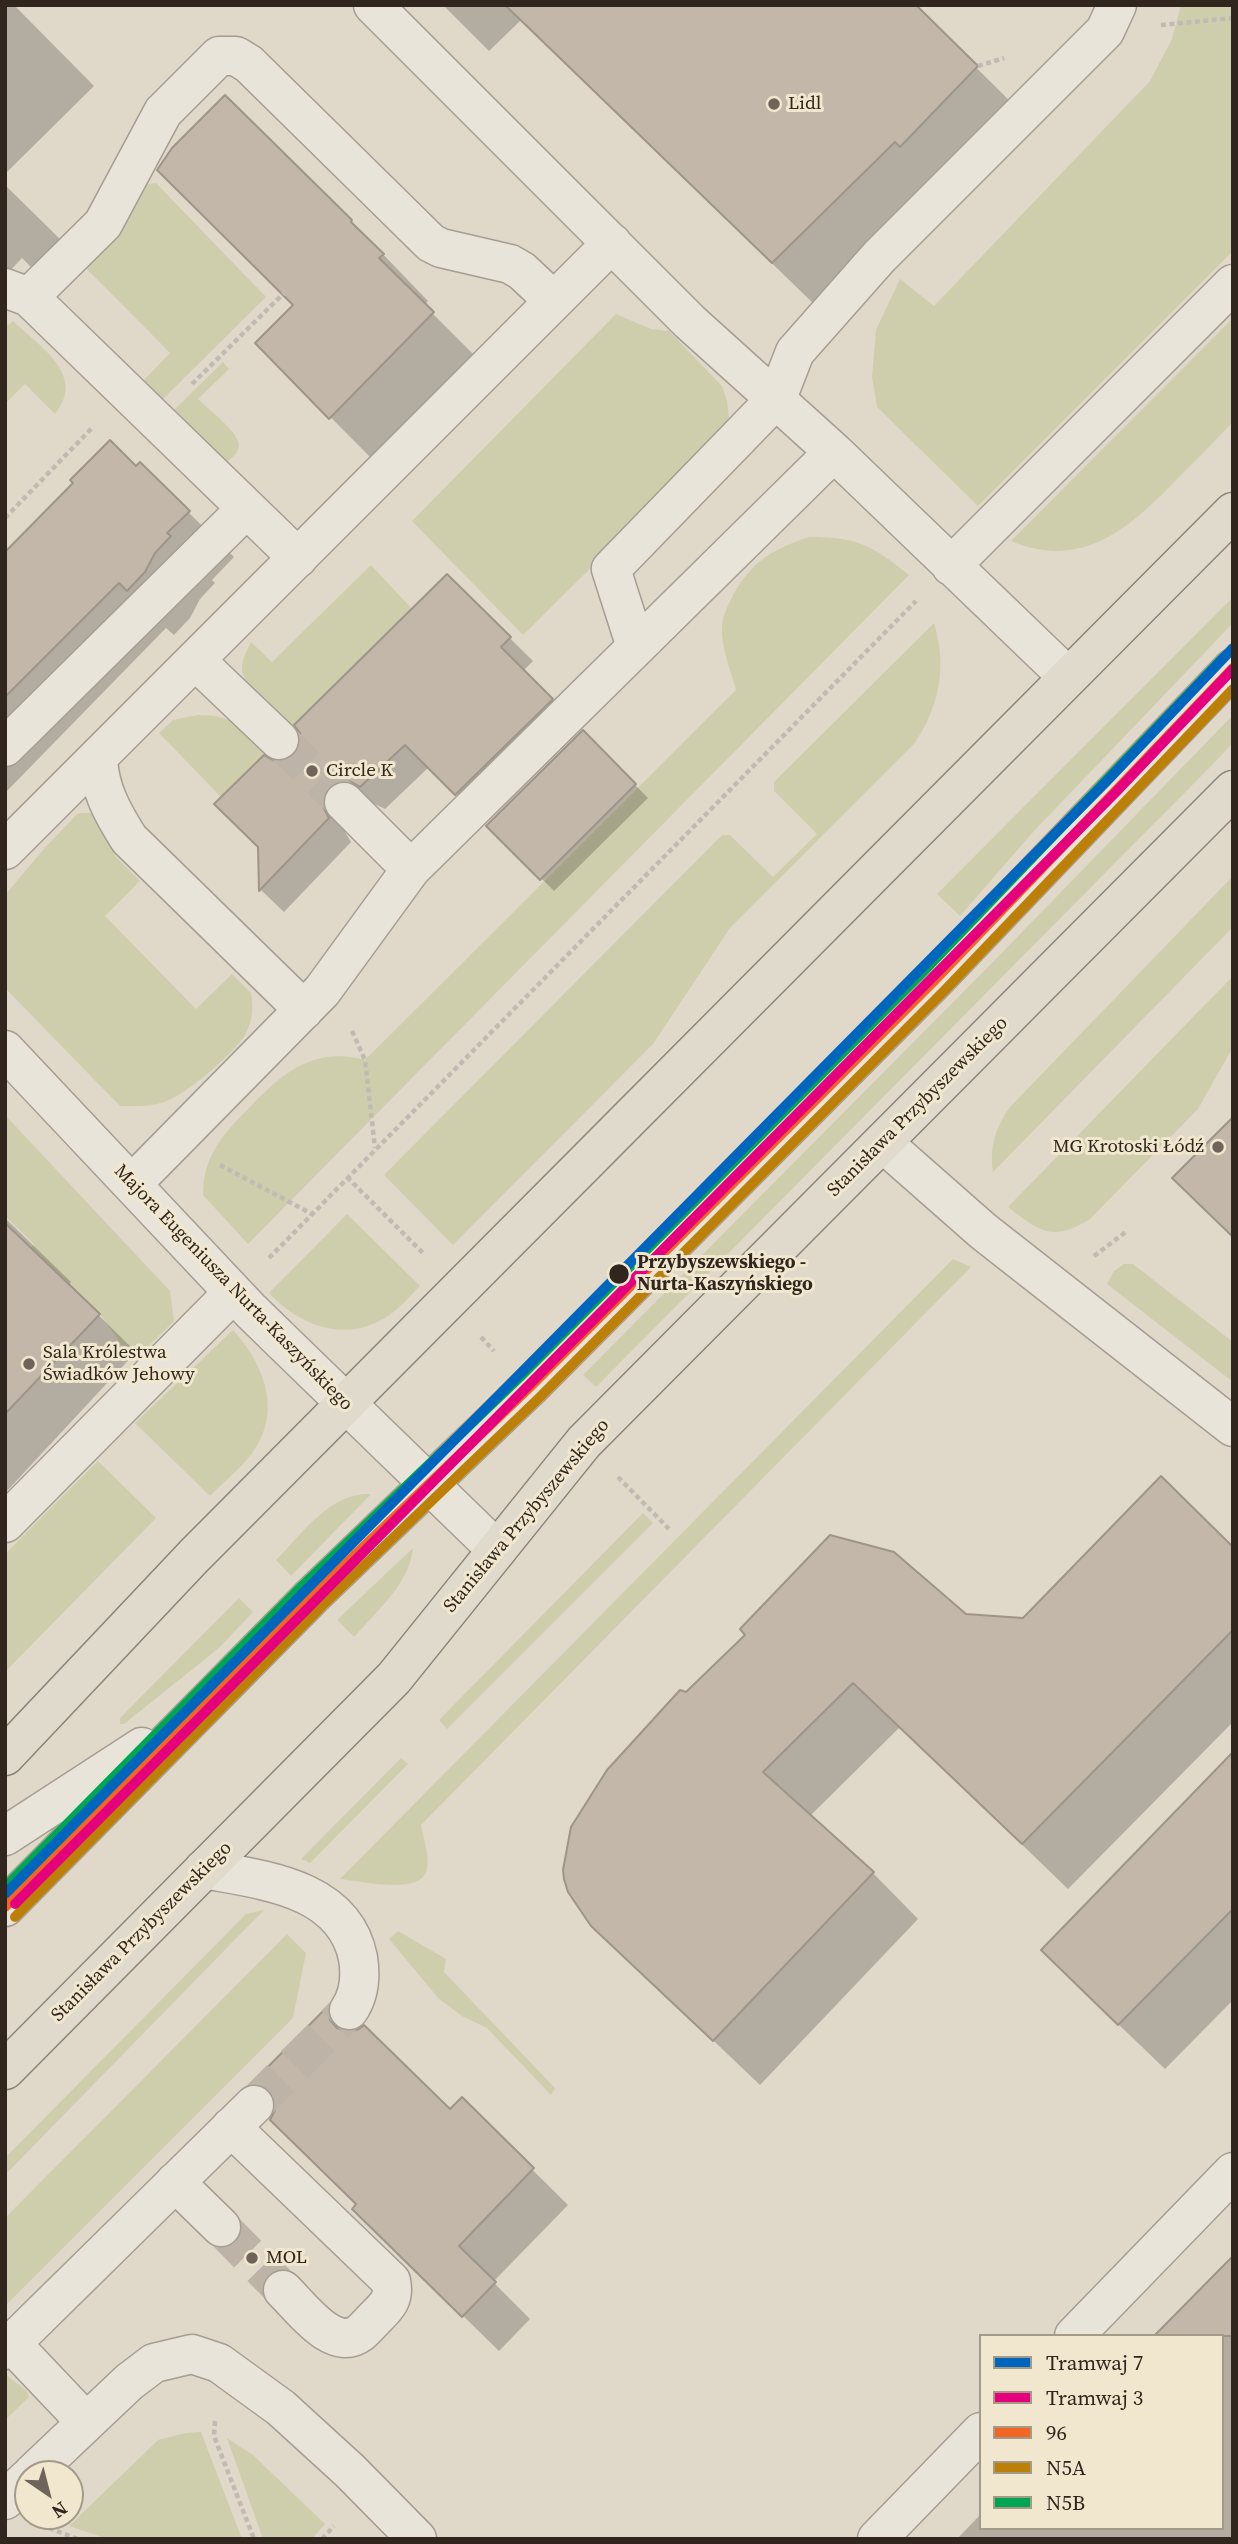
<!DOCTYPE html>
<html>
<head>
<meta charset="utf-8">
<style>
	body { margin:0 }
	#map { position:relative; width:1238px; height:2544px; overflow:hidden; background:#e0d8c9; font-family:"Source Serif 4",serif }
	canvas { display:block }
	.frame { position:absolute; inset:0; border:7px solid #31261d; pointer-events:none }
	.legend { position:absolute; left:979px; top:2334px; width:245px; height:196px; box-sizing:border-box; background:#f1e7cf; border:2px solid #a49a88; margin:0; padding:9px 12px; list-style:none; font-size:21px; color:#31261d }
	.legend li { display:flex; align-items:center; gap:14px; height:35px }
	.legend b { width:35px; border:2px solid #a49a88 }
	.north { position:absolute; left:14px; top:2460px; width:70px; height:70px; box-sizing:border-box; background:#f1e7cf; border:2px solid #a49a88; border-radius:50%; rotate:145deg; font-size:19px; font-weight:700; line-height:28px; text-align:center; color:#31261d }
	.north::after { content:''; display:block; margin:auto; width:24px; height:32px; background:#6e6459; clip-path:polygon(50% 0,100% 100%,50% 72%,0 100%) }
</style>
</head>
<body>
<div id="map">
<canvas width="1238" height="2544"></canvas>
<div class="frame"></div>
<ul class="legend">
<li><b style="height:9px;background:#0065bd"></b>Tramwaj 7</li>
<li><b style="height:9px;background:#e5007d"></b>Tramwaj 3</li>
<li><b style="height:9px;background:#f26522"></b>96</li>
<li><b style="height:9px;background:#bc8009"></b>N5A</li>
<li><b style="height:9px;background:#00a651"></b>N5B</li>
</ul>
<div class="north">N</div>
</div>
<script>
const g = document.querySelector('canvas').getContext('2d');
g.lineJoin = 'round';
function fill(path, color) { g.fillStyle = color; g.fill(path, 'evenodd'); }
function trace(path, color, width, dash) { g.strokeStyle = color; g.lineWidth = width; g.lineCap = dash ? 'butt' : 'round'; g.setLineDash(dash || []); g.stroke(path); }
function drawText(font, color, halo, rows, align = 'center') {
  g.font = font + ' "Source Serif 4",serif'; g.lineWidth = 6; g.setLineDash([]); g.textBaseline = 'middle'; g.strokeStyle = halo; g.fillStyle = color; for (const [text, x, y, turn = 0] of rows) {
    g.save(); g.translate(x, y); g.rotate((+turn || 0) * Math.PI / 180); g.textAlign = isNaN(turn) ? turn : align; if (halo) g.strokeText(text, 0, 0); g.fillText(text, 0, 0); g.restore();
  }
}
fill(new Path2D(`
	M1181,5H1233V251L978,506L877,407L872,377L876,330L900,279L934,306L1150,81L1172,39Z
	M156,183L266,297L162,400L142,382L170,353L86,268L123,226L137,186Z
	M616,314L651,329L669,331L722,386L727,401L729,418L704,456L523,635L412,521Z
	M1233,318V422C1214,442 1195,461 1176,480C1130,528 1082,571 1011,541Z
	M13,321C40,347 87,375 55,414L25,384L5,404V323L8,325Z
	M223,362L229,369L198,399C208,409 240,433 239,446C238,454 230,459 225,464L172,412Z
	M809,537C857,537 872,545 909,575L248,1244L203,1195C203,1156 223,1134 249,1108C282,1073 314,1046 365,1060L736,690C730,668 721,648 722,626C722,616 729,604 733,595C752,561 773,549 809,537Z
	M371,565L412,609L289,730C277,717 242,686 242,668C242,659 247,650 251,642L272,662Z
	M1233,597V623L1034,831L960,916L937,894Z
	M934,623C947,666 940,706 914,744L730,928L653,1044L453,1245L384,1175L722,835H730L773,877L817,834L774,791V782Z
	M198,715C235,715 243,728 266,753L221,797L159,733L173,720Z
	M1233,715V743L1213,764L596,1387L583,1375L992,963Z
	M78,813H92L116,857L140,881L105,916L196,1009L232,974L251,993C253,1006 253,1019 247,1031C237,1052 186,1095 164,1102C149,1107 135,1106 120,1106L5,988V895L43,850Z
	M1233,876V927L993,1172C989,1148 996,1126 1010,1107Z
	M1233,976V1047L1198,1109L1090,1219C1053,1242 1040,1232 1008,1207Z
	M5,1115L170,1291L174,1321L133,1361L100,1314L31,1248L34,1244L5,1216Z
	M347,1214L420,1286C410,1296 400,1308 388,1316C346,1344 300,1326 269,1293Z
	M953,1259L971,1267L421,1825C423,1838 430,1856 427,1869C422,1896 360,1881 340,1879Z
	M1124,1264H1133L1233,1342V1382L1107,1284L1114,1271Z
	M233,1330C264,1364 283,1412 252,1453C241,1469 223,1482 210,1496L135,1423Z
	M98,1461L156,1518L5,1672V1554Z
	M363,1494H371L291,1576L276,1560C301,1535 326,1498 363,1494Z
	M643,1513L653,1523L447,1729L439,1720Z
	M413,1548C410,1583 376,1612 354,1637L337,1620Z
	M239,1598L253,1612L219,1648L124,1724H120V1718Z
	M401,1758L408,1764L310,1863L301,1859Z
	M264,1910L5,2175V2158L246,1914Z
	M398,1931L446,1959L444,1972L555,2088L551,2095L487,2028L462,2016L439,1999L389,1939Z
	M287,1934L306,1953L293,2018L5,2306V2218Z
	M5,2374L27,2391L29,2397L5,2420Z
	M201,2432L242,2539H108L69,2526L158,2440L185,2433Z
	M227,2438L253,2455L325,2524L312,2539H263Z`), '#cfceac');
fill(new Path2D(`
	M5,5H14L94,86L5,174Z
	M443,5H913L1022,113L818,308L521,20L489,51Z
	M5,185L63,242L35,271L22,258L5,276Z
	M351,221L428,301L424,305L478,359L376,463L257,343L296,306Z
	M140,465L234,557L212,580L215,583L200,599L190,618L174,635L166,628L5,793V555Z
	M447,576L533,661L523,671L574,723L480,816L430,766L385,809L375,804L363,803L346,820L345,832L351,842L284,912L261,890L260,847L274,763L286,762L296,757Z
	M583,732L648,798L554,891L489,826Z
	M5,1218L71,1282L68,1285L136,1352L5,1493Z
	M1233,1549V1722L1068,1889L900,1727L810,1816L873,1873L918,1919L760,2085L592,1925L686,1694L965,1616L1024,1620Z
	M1233,1754V2000L1165,2069L1089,1996Z
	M328,2009L352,2033L450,2112L462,2100L568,2205L493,2282L530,2319L499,2351L390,2244L277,2107L254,2084Z
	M1233,2259V2539H957L981,2514V2528H1222V2336Z`), '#0003');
const building = new Path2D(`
	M505,5H916L978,66L900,147L895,142L772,263Z
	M225,95L352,220L351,222L384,254L379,258L434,312L329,419L255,343L293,305L157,170L172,148Z
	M110,440L136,466L140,462L190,511L167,533L171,536L155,553L145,572L127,591L119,583L5,697V552L73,483L70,480Z
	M447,574L511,637L501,647L553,699L455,795L405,745L360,787L349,781H338L329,786L323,796V807L329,818L259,891L258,847L214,804L264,755L275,761H286L294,756L300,744V733L294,725Z
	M583,730L636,784L540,880L486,826Z
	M1233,1117V1237L1172,1178Z
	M5,1223L100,1314L5,1414Z
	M1161,1476L1233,1547V1630L1022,1844L853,1683L763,1772L874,1872L713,2041L591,1926L568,1892L564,1879L563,1870L571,1827L607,1770L680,1690L686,1692L745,1635L740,1629L830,1535L894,1552L966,1614L1023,1618Z
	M1233,1752V1909L1118,2025L1041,1950Z
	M328,2006L330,2020L337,2028L349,2032L359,2029L364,2025L450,2109L462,2097L534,2168L459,2246L496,2282L462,2317L352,2209L356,2204L270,2120L275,2110V2099L269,2089L260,2084H251Z
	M1233,2256V2336H1154Z`);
fill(building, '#c3b7aa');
trace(building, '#9f9489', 2);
trace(new Path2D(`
	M279,740L344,802
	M254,2105L349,2010
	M221,2227L283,2290`), '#bdb4a7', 38, [38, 19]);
const minor = new Path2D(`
	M373,5L690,322L834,452L1068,677
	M5,288L29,297L298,558
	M29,297L103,224L163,112L219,56H236L249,64L431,243L441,248L510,264L522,271L554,301
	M951,566L1233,284
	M636,647L611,569L777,398L795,352L879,257L1105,31L1117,5
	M195,660L279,740
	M5,747L246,509
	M98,757C99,789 112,812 129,839L304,1010
	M344,802L411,869
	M5,850L612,243
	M5,1050L251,1311L497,1550
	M883,1143L983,1231L1233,1427
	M132,1184L322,991L411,869L834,452
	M5,1523L233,1293
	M5,1836L142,1747
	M204,1869C262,1880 344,1887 358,1958C361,1977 360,1994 349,2010
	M5,1907L312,1596L530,1387L935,980L1233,668
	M231,2127L391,2281C395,2299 387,2306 375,2318C370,2323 365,2329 360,2333C333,2353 301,2307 283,2290
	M175,2182L221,2227
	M1074,2336L1233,2172
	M12,2344L86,2422
	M5,2350L254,2105
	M32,2474L129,2382L154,2363L192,2354L219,2363L281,2408L350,2471L417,2539
	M5,2500L28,2478
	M877,2539L981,2432`);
const major = new Path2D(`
	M5,1756L194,1556L1233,512
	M5,2070L394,1678L584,1442L1233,790`);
trace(minor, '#a59d93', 41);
trace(major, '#8a8379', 41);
trace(new Path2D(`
	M1161,25L1233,18
	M978,66L1004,58
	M192,384L286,291
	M5,518L92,428
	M352,1031L365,1060L375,1148
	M220,1165L312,1214
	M347,1177L424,1254
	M1094,1256L1127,1231
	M269,1258L916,601
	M481,1337L494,1351
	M618,1477L669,1529
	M215,2421L214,2436L254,2539
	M49,2528L78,2539
	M322,2539L334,2526`), '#c0bab2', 4.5, [5, 3.5]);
trace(minor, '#e8e4da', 38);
trace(major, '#e0dacc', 38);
trace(new Path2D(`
	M5,1907L312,1596L530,1387L935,980L1233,668`), '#f26522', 10);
trace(new Path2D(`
	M15,1917L322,1606L540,1397L945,990L1233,689`), '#bc8009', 10);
trace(new Path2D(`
	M5,1887L302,1586L520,1377L925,970L1223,658`), '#00a651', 10);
trace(new Path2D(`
	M5,1894L1106,782L1233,648`), '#0065bd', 10);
trace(new Path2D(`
	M15,1904L1116,792L1233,669`), '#e5007d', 10);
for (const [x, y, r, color] of [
	[774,104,7,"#6e6459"],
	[312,771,7,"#6e6459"],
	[1218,1147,7,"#6e6459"],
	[619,1274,11,"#31261d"],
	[29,1364,7,"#6e6459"],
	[252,2258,7,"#6e6459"]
]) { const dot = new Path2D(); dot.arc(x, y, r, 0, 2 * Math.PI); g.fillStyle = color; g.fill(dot); trace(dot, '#f1e7cf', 2.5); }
drawText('19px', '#31261d', '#f1e7cf', [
	["Lidl",788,104],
	["Circle K",326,771],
	["MG Krotoski Łódź",1204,1147,"right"],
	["Sala Królestwa",43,1353],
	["Świadków Jehowy",43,1375],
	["MOL",266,2258]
], 'left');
drawText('19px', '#31261d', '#f1e7cf', [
	["Stanisława Przybyszewskiego",918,1107,-45],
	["Majora Eugeniusza Nurta-Kaszyńskiego",233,1288,46],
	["Stanisława Przybyszewskiego",527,1516,-50],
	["Stanisława Przybyszewskiego",142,1932,-45]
]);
drawText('bold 19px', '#31261d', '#f1e7cf', [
	["Przybyszewskiego -",637,1263],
	["Nurta-Kaszyńskiego",637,1285]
], 'left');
</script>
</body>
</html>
